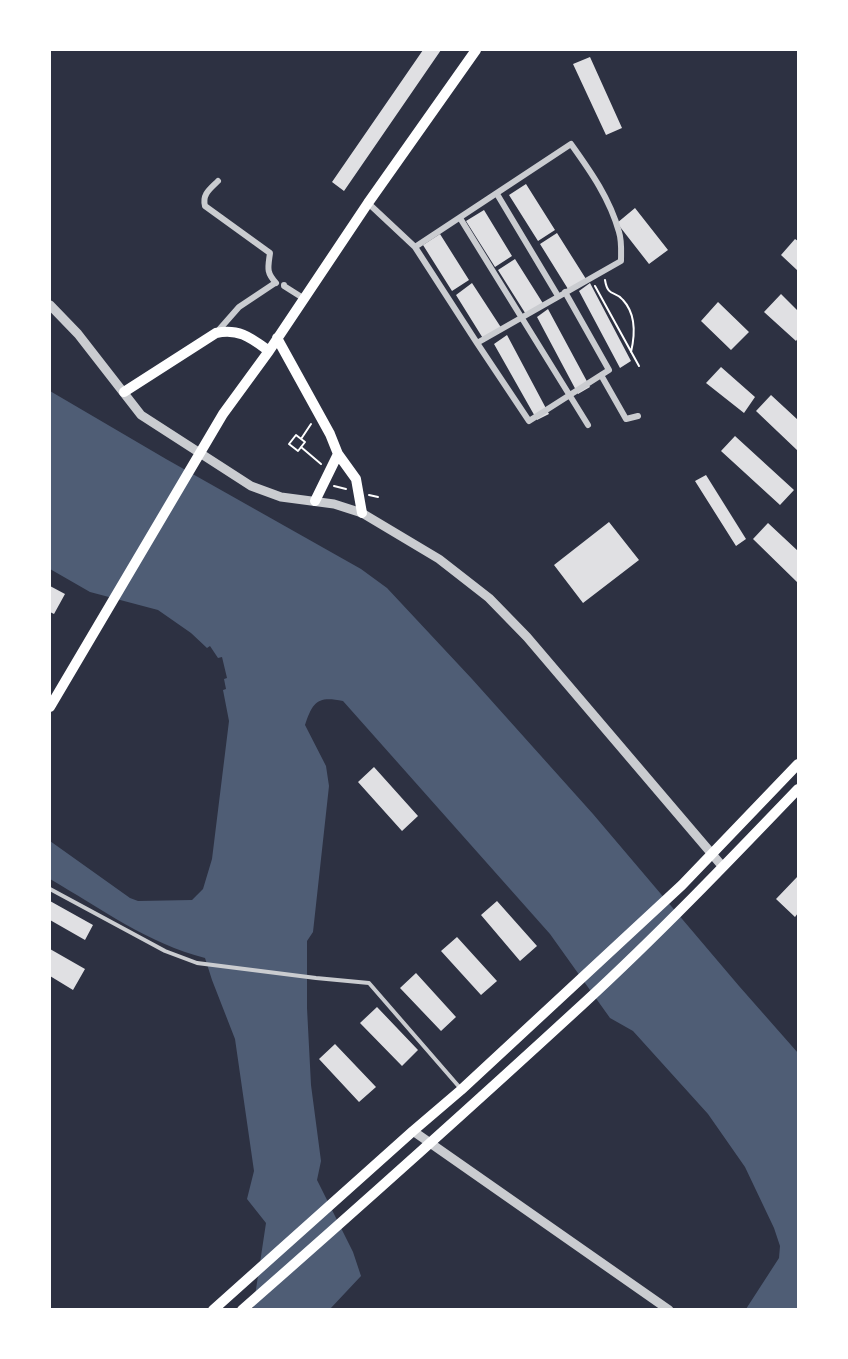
<!DOCTYPE html>
<html>
<head>
<meta charset="utf-8">
<style>
	body { margin:0 }
	#map { position:relative; width:848px; height:1359px; overflow:hidden; background:#2d3142; font-family:"Times New Roman",serif }
	canvas { display:block }
	.frame { position:absolute; inset:0; border:51px solid #fff; pointer-events:none }
</style>
</head>
<body>
<div id="map">
<canvas width="848" height="1359"></canvas>
<div class="frame"></div>
</div>
<script>
const g = document.querySelector('canvas').getContext('2d');
g.lineJoin = 'round';
function fill(path, color) { g.fillStyle = color; g.fill(path, 'evenodd'); }
function trace(path, color, width, dash) { g.strokeStyle = color; g.lineWidth = width; g.lineCap = dash ? 'butt' : 'round'; g.setLineDash(dash || []); g.stroke(path); }
fill(new Path2D(`
	M50,391L166,459L361,569L387,588L472,679L593,814L739,986L798,1053V1309H746L779,1258L780,1246L774,1228L745,1167L708,1114L633,1031L610,1018L550,934L343,701C318,696 313,701 305,725L326,766L329,786L313,932L307,941V1008L311,1085L321,1161L317,1180L353,1252L361,1276L330,1309H253L266,1223L247,1199L254,1171L235,1039L212,980L205,958C149,944 100,908 50,879V841L130,898L138,901L192,900L203,889L212,859L229,721L223,690L226,689L224,679L227,678L222,657L218,658L210,646L207,648L191,633L158,610L90,592L50,569Z`), '#4f5d75');
fill(new Path2D(`
	M423,50H441L344,191L332,182Z
	M590,57L622,128L606,135L573,64Z
	M526,184L555,230L538,241L509,195Z
	M635,208L668,250L649,264L617,223Z
	M484,210L512,256L495,267L466,221Z
	M557,233L586,279L568,289L540,244Z
	M440,234L469,280L452,291L423,245Z
	M795,239L798,241V271L781,255Z
	M515,259L544,305L527,316L498,270Z
	M472,283L502,329L484,340L456,295Z
	M590,283L631,361L620,368L579,291Z
	M781,294L798,311V338L796,341L764,312Z
	M718,302L749,332L731,350L701,321Z
	M548,309L590,387L578,394L537,317Z
	M507,335L549,414L537,420L494,344Z
	M721,367L755,397L744,413L706,383Z
	M771,395L798,420V451L756,411Z
	M735,436L794,490L780,505L721,451Z
	M706,475L746,539L736,546L695,481Z
	M609,522L639,560L583,603L554,565Z
	M768,523L798,551V583L753,539Z
	M50,586L65,594L54,614L50,612Z
	M374,767L418,816L402,831L358,782Z
	M798,876V913L795,917L776,899Z
	M50,901L93,925L85,940L50,920Z
	M497,901L537,946L520,961L481,915Z
	M457,937L497,981L481,995L441,951Z
	M50,949L85,969L73,990L50,976Z
	M416,973L456,1017L441,1031L400,988Z
	M377,1007L418,1050L402,1066L360,1023Z
	M335,1044L376,1087L359,1102L319,1059Z`), '#e0e0e3');
trace(new Path2D(`
	M605,280C608,298 615,290 623,300C636,314 635,335 631,352
	M595,286L639,366
	M296,435L305,442L298,451L289,444Z
	M301,439L311,424
	M301,447L321,464
	M334,486L346,489
	M369,495L378,497`), '#fff', 2);
trace(new Path2D(`
	M50,889L165,951L197,963L316,978L369,983L461,1089`), '#caccd0', 4);
trace(new Path2D(`
	M218,181C210,189 202,194 205,206L270,253C268,268 266,272 276,283
	M497,194L558,296
	M368,203L415,247L477,343L621,261C621,252 622,241 619,232C610,199 591,172 571,144L415,247
	M460,218L588,425
	M284,285V286L303,298
	M217,332L239,307L275,283
	M477,343L529,421L609,370L565,292
	M601,375L626,419L638,416`), '#caccd0', 6);
trace(new Path2D(`
	M50,305L78,334L141,415L251,486L281,497L334,504L362,513L439,559L489,598L527,637L723,867
	M413,1131L669,1310`), '#caccd0', 9);
trace(new Path2D(`
	M277,338L330,434L338,454L315,501
	M124,392L216,333C239,328 251,338 269,351
	M338,454L356,479L362,513
	M50,707L223,414L269,351L368,203L476,50`), '#fff', 10);
trace(new Path2D(`
	M213,1310L413,1131L461,1090L682,885L798,764
	M242,1310C357,1209 471,1107 583,1004C658,935 728,862 798,789`), '#fff', 10);
</script>
</body>
</html>
